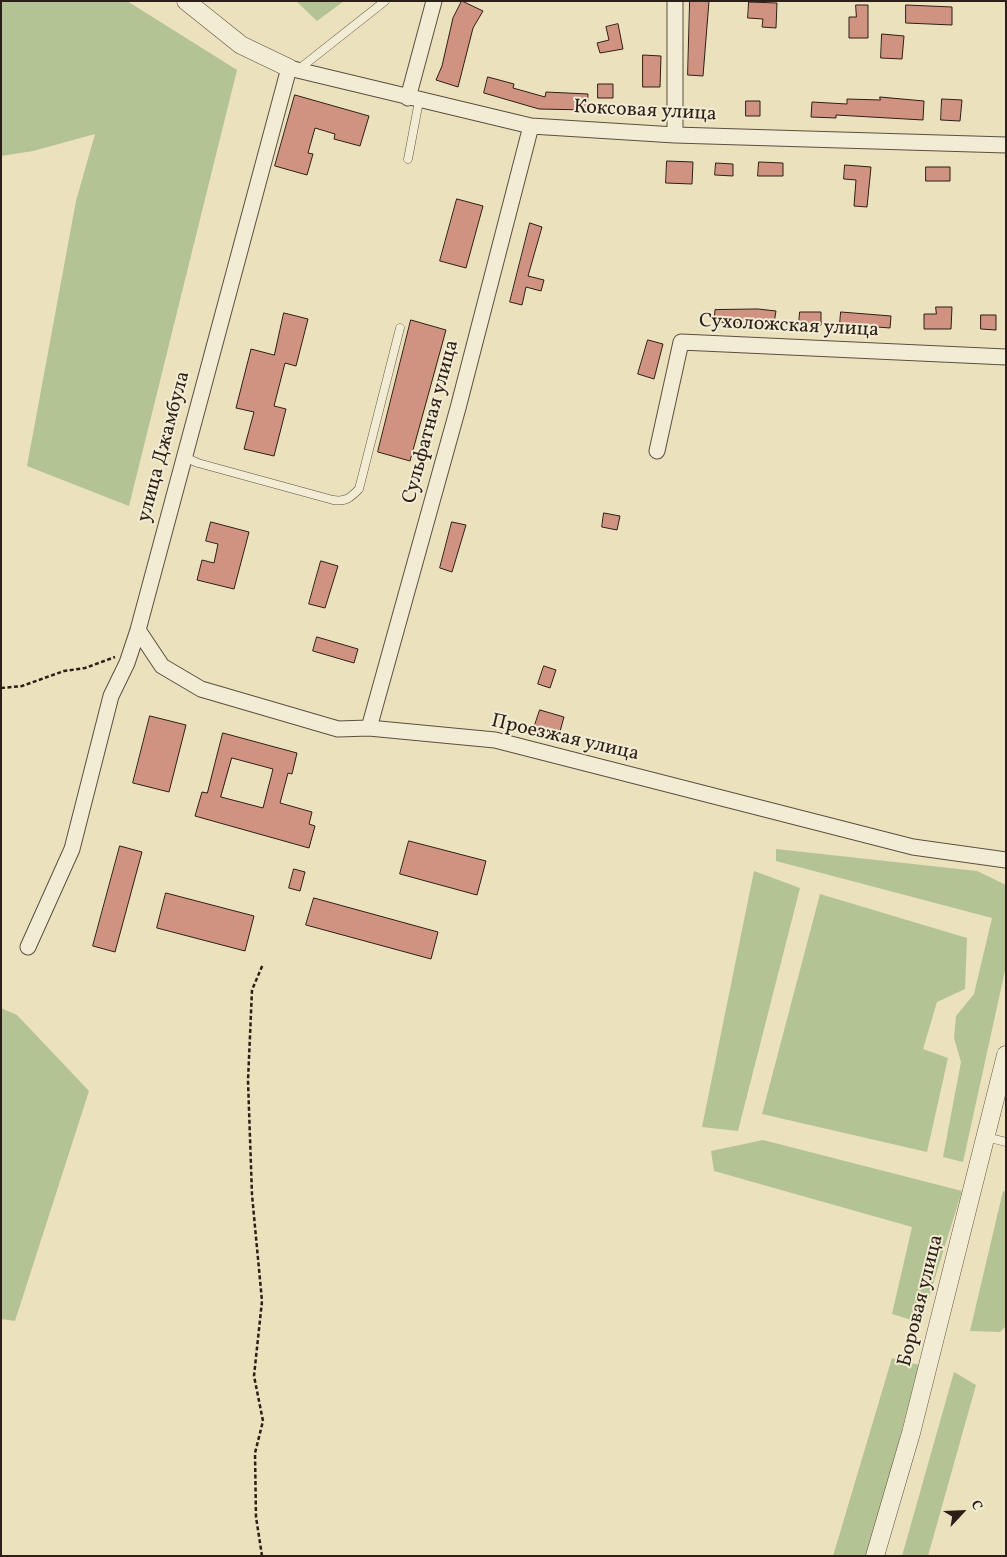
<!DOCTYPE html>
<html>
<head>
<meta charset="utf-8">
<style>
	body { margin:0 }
	#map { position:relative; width:1007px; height:1557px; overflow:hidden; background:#ebe1bd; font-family:Vollkorn,serif }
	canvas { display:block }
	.frame { position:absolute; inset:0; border:2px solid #2d1e17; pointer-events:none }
	.north { position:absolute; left:937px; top:1487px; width:50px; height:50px; -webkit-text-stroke:4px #f2ecd4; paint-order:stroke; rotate:65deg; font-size:14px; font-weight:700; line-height:20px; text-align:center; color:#2d1e17 }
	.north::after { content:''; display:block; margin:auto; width:18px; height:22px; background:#2d1e17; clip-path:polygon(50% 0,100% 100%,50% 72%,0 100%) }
</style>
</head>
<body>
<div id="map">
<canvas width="1007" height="1557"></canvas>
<div class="frame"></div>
<div class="north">С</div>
</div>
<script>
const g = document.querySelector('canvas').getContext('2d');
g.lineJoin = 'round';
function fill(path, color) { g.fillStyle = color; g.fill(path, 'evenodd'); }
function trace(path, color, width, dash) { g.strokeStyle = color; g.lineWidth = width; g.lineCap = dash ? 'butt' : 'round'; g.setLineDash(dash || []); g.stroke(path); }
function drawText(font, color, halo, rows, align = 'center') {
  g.font = font + ' Vollkorn,serif'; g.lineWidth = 4; g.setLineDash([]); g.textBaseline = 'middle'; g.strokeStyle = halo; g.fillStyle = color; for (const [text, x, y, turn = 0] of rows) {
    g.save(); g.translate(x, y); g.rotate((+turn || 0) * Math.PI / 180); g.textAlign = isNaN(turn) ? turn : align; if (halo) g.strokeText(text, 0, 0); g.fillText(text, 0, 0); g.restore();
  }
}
fill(new Path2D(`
	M1,1H127L237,70L129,506L27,466L76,201L95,134L33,151L1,156Z
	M296,1H344L317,21Z
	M776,849L977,871L1006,885V966L963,1162L943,1157L961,1062L954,1038L956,1016L974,994L992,918L776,861Z
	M754,871L800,888L738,1131L702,1127Z
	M820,894L967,938L965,989L937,1002L923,1049L948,1058L927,1152L762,1114Z
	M1,1008L17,1015L89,1091L15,1321L1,1319Z
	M763,1140L962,1191L921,1323L892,1314L912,1227L714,1171L711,1151Z
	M1003,1191L1006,1192V1326L1000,1332L970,1331Z
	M892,1358L919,1365L868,1556H833Z
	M954,1372L976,1385L928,1556H902Z`), '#b4c394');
const building = new Path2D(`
	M462,1L483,11L473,28L458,87L436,80L442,66L453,18Z
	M690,1H709L703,76L688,75Z
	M749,2L777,3L776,28L762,27L763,19L748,18Z
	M856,5H868V38H849V17H856Z
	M906,5L952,7V25L906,23Z
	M618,24L623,49L600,53L597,43L609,40L606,27Z
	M882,34L904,36L902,59L881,58Z
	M643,55L661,56L660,87H643Z
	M488,77L514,84L513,88L545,97L546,92L588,94L587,110L539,109L484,93Z
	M598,84H613V98H598Z
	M295,95L369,116L360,146L334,139L335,134L315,128L308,153L313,154L307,175L275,166Z
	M880,97L924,101L923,120L836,115V118L811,117L812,102L847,104V99L880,100Z
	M942,99L962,100L960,121L941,120Z
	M746,101H760V116H746Z
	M667,161L693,162L692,184L666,183Z
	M759,162L783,163V176H758Z
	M716,163L733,164V176L715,175Z
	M845,165L871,167L867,207L854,206L856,180L844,179Z
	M926,167H950V181H926Z
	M457,199L483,206L466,268L440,261Z
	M530,223L542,227L528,276L544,280L541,291L526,287L522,305L510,302Z
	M936,307H952L951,329H924V314H936Z
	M758,309L776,311L774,323L744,320V323L714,322L715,310Z
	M800,312H821V325L799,324Z
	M841,312L891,316L890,328L840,324Z
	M284,313L308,319L296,366L285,363L274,406L286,409L274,456L244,449L254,412L236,408L251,349L274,355Z
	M981,315H996V330L981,329Z
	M411,320L446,330L410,461L378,452Z
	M648,340L663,344L654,379L638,374Z
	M604,513L620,516L617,530L602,527Z
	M211,522L249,532L234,589L197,580L202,560L214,563L218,544L206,541Z
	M452,522L466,525L452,572L440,568Z
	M321,561L338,566L325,608L309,604Z
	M317,637L358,649L354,663L313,651Z
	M544,666L556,670L550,688L538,684Z
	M540,710L564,717L559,735L534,728Z
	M150,716L186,725L169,792L133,783Z
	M223,733L297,753L292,774L288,773L280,803L312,812L309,824L315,826L309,848L195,816L202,792L207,793ZM232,758L273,769L263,808L221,797Z
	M409,841L486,861L477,895L400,874Z
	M120,846L142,852L115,952L93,946Z
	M294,869L305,872L300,891L289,888Z
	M166,893L254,916L245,951L157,928Z
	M314,898L438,932L431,959L306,925Z`);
fill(building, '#d19381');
trace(building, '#2d1e17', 1);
const service = new Path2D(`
	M299,69L385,1
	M408,159L419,101
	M184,457L198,463L333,500C346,502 350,498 359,489L400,328
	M986,1137L1006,1142`);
const minor = new Path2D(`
	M675,1V135
	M408,98L434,1
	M657,451L681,342L1006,357
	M138,630L162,666L201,689L338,729L369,728L495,740L913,847L1006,860
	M369,728L458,408L531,126
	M28,947L72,849L111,696L127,663L138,630L289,68L531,126L675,135L1006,145`);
const tertiary = new Path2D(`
	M186,1L241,45L289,68
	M875,1556L911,1433L1006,1055`);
trace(service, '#5c4f40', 9);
trace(minor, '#5c4f40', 17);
trace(tertiary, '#5c4f40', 19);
trace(new Path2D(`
	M1,688L22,686L64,671L85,668L115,657
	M262,1556L256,1517L255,1453L263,1421L254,1376L262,1301L252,1195L248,1081L252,990L263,964`), '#2d1e17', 2.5, [4, 2.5]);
trace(service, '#f2ecd4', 8);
trace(minor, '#f2ecd4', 15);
trace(tertiary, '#f2ecd4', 18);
drawText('20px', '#2d1e17', '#f2ecd4', [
	["Коксовая улица",645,112,3],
	["Сухоложская улица",789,327,3],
	["Сульфатная улица",432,422,-75],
	["улица Джамбула",165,447,-75],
	["Проезжая улица",565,739,13],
	["Боровая улица",922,1301,-76]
]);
</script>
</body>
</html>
